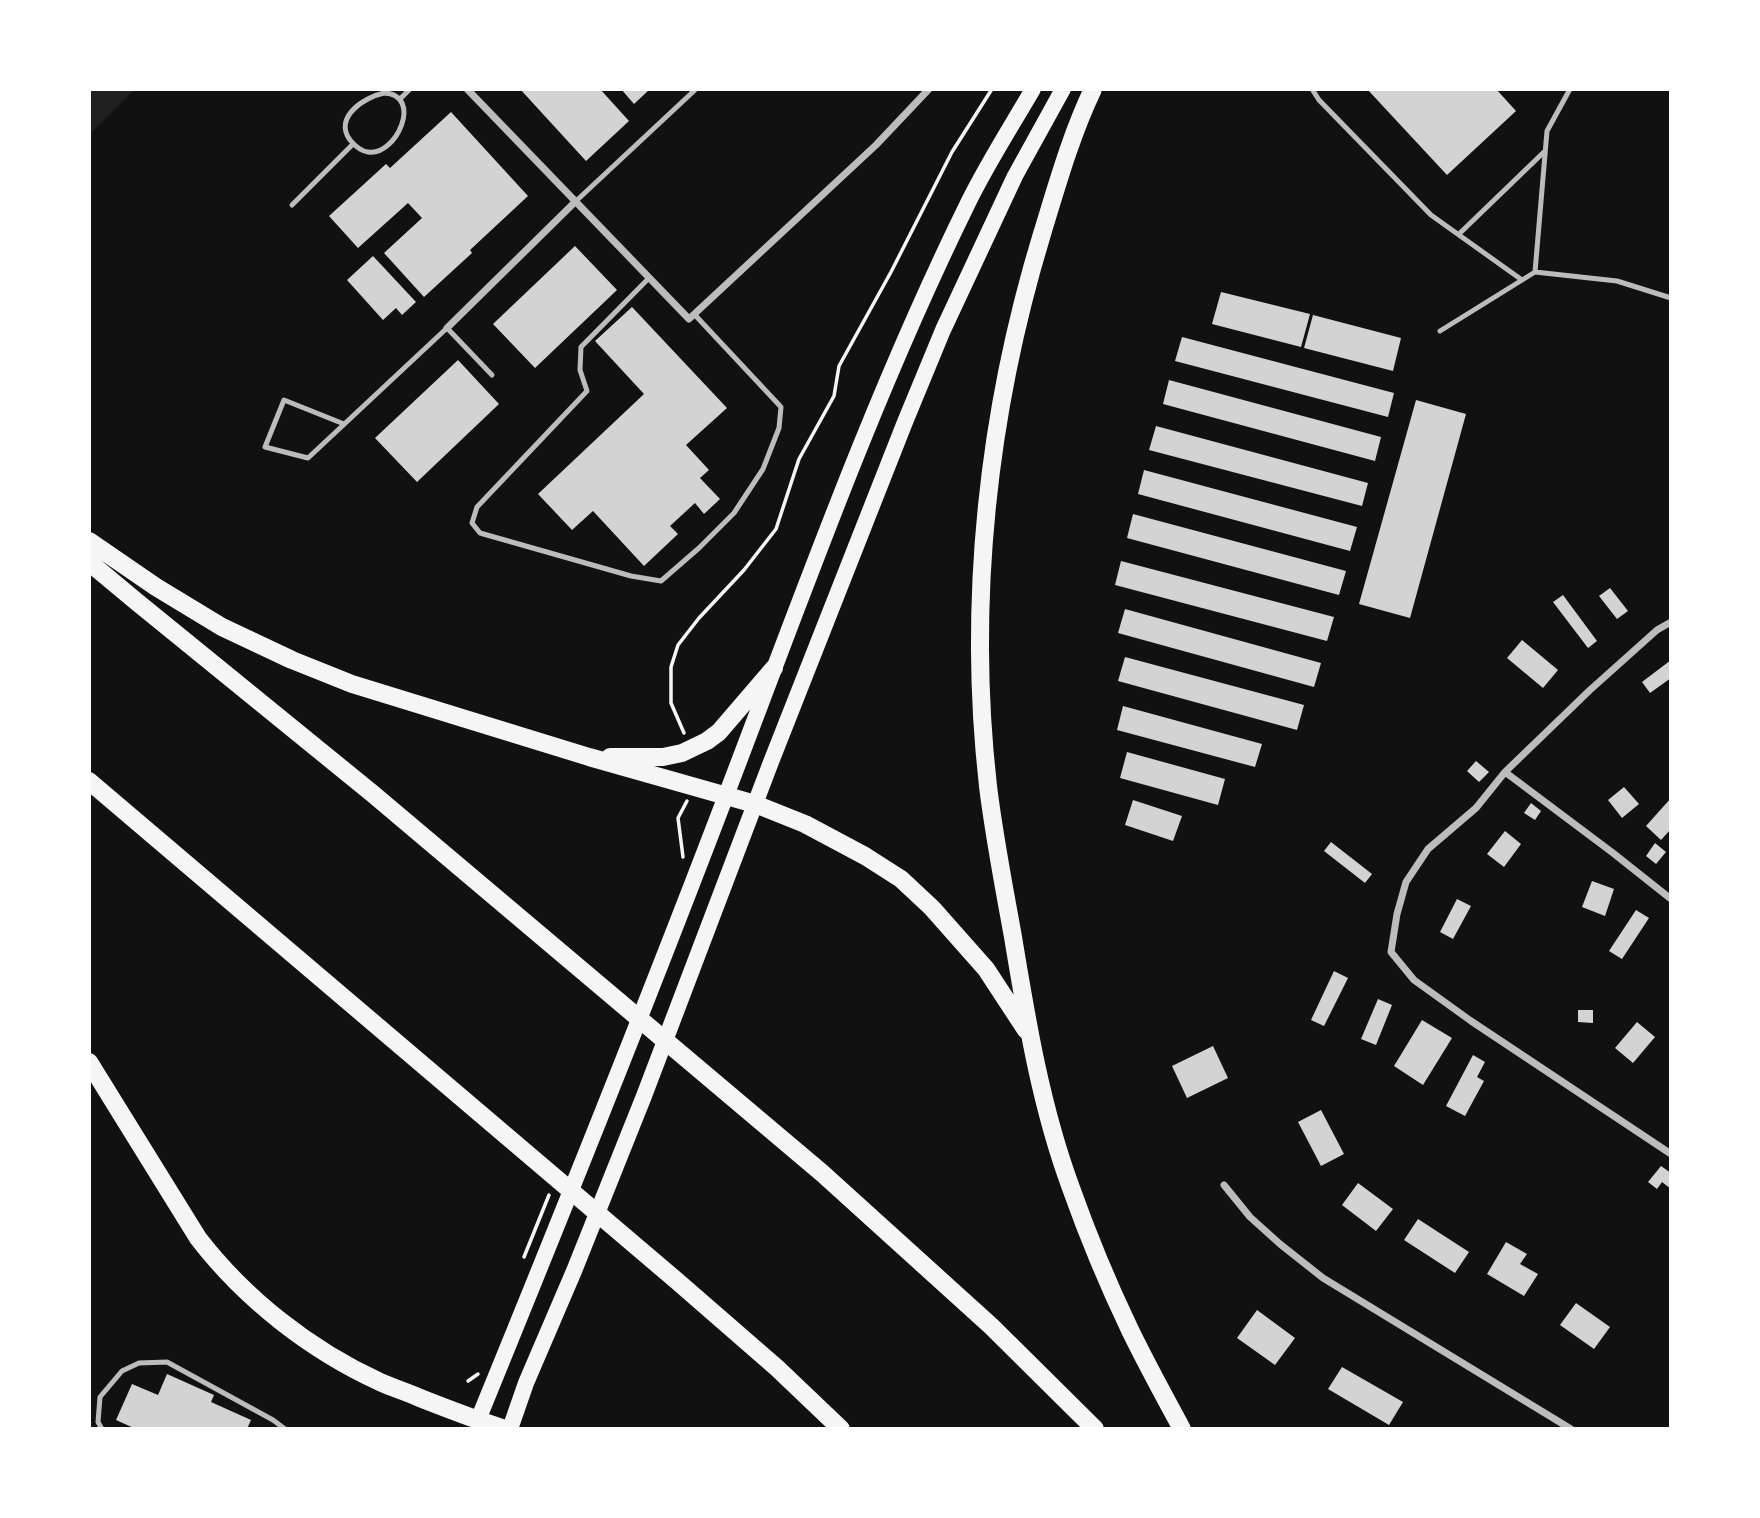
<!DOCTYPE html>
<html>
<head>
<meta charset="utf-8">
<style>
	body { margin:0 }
	#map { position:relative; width:1760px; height:1518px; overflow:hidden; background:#111; font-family:"Fira Sans",sans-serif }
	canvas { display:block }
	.frame { position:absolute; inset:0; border:91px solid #fff; pointer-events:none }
</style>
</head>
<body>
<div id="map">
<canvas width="1760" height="1518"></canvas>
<div class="frame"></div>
</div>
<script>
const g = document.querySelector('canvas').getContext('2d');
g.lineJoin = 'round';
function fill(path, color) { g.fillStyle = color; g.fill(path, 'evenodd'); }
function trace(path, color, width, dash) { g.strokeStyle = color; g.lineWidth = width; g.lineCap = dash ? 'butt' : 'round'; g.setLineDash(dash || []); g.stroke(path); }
fill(new Path2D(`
	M89,89H135L89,135Z`), '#202020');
fill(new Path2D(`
	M520,89H600L629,121L586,161Z
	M621,89H650L634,104Z
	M1367,89H1496L1516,111L1447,175Z
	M451,112L528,196L470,250L472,253L424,297L384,253L422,218L408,203L358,248L329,216L386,164L390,168Z
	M575,246L617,290L535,368L493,324Z
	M373,256L416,302L402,315L396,308L383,320L347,280Z
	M1221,292L1310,314L1301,347L1212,324Z
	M632,307L727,408L686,445L709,470L700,478L720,499L704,514L695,503L670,526L678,534L644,566L593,511L572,530L538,494L644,394L595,341Z
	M1313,315L1401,338L1393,371L1304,348Z
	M1182,337L1394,393L1388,417L1175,361Z
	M458,360L499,404L417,482L375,438Z
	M1169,380L1381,437L1375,461L1163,404Z
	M1416,400L1466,414L1410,618L1359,604Z
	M1156,426L1368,483L1362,506L1149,450Z
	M1144,470L1357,527L1350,551L1138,494Z
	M1133,514L1346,571L1339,595L1127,538Z
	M1121,561L1334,617L1327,641L1115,585Z
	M1610,588L1628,611L1617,619L1599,596Z
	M1563,595L1597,641L1588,648L1553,602Z
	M1125,609L1321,663L1314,687L1118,633Z
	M1522,640L1558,670L1543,688L1507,658Z
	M1125,657L1304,705L1297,730L1118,681Z
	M1671,660V678L1650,693L1642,682Z
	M1123,706L1262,744L1255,767L1117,730Z
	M1127,752L1225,779L1218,805L1120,778Z
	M1476,761L1489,772L1479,782L1467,771Z
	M1624,787L1639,804L1622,818L1608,800Z
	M1671,798V829L1661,840L1646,826Z
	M1133,800L1182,816L1173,841L1125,825Z
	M1531,803L1541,811L1535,820L1524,813Z
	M1505,831L1521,844L1504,867L1487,854Z
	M1331,842L1372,874L1365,883L1324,851Z
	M1655,843L1666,852L1656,864L1646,856Z
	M1592,881L1614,889L1605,916L1582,907Z
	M1457,899L1471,906L1453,939L1440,932Z
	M1636,910L1649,918L1622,959L1609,951Z
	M1334,971L1348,978L1324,1026L1311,1020Z
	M1378,999L1392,1005L1376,1045L1361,1039Z
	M1578,1010H1593V1023L1578,1022Z
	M1422,1020L1452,1038L1423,1085L1394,1066Z
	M1637,1022L1655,1037L1633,1063L1615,1048Z
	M1213,1046L1228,1078L1187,1098L1172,1066Z
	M1473,1055L1485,1062L1477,1077L1484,1081L1465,1116L1446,1106Z
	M1321,1110L1344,1154L1321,1166L1298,1122Z
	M1661,1166L1671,1173V1189L1662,1182L1657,1189L1648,1182Z
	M1358,1183L1393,1209L1376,1231L1342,1205Z
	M1418,1219L1469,1252L1455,1273L1404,1240Z
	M1506,1242L1527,1254L1520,1264L1538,1274L1524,1296L1487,1274Z
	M1576,1303L1610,1327L1594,1349L1560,1325Z
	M1257,1310L1295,1338L1275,1365L1237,1338Z
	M1342,1367L1403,1402L1389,1425L1328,1389Z
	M167,1374L214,1395L211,1402L251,1420L247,1429H136L116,1420L132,1384L158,1395Z`), '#d3d3d3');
trace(new Path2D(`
	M684,733L671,703V667L678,645L699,618L744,570L776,529L799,459L834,396L839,366L891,272L952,152L992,89
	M683,857L678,818L687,801
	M524,1257L549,1195
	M468,1381L478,1374`), '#f5f5f5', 3.5);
trace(new Path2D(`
	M1312,89L1319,100L1431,215L1522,280
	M384,93C424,95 396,157 368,152C360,151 355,146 350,140C333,117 365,97 384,93Z
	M400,99L410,89
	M575,202L696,89
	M292,205L353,144
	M1459,234L1545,151
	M1535,272L1547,131L1570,89
	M649,278L581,347L580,370L587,391L477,507L472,523L480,533L631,576L661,581L699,548L734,513L763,469L779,428L781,407L694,314
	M1440,331L1535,272L1617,281L1671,298
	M344,424L284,400L265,447L308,458L447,328L492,375
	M102,1429L98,1422L100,1397L122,1371L139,1363L167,1362L273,1420L285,1429`), '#bcbcbc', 5);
trace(new Path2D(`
	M467,89L689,319L876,145L929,89
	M447,328L575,202
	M1671,622L1657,630L1590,690L1505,772L1476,808L1428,849L1406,882L1397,914L1391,952L1414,980L1471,1021L1671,1154
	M1505,772L1613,853L1671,899
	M1224,1185L1250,1217L1280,1244L1323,1278L1571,1429`), '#bcbcbc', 7);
trace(new Path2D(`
	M478,1420C563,1212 647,1003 727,793C803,594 874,394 968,203C987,164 1011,127 1033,89
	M510,1429L526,1383L574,1271L644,1096L771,762L905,422L943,330L1015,176L1063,89`), '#f5f5f5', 16);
trace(new Path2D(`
	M1093,89C1071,135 1057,185 1042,234C988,411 967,601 988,786C994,836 1004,887 1013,937C1027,1022 1041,1107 1071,1188C1088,1236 1108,1284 1130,1330C1146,1363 1164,1396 1182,1429
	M89,541L156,587L222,627L292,660L352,684L589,757L755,804L805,824L865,856L901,879L932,908L986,969L1026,1030
	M89,562L137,602L373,794L822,1173L991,1326L1095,1429
	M610,757H663L682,753L707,741L719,732L774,668
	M89,781L677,1281L777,1368L841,1429
	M89,1062L198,1238C245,1299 310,1350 380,1382C393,1388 407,1392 420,1398C448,1409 476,1420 505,1429`), '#f5f5f5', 18);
</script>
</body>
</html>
